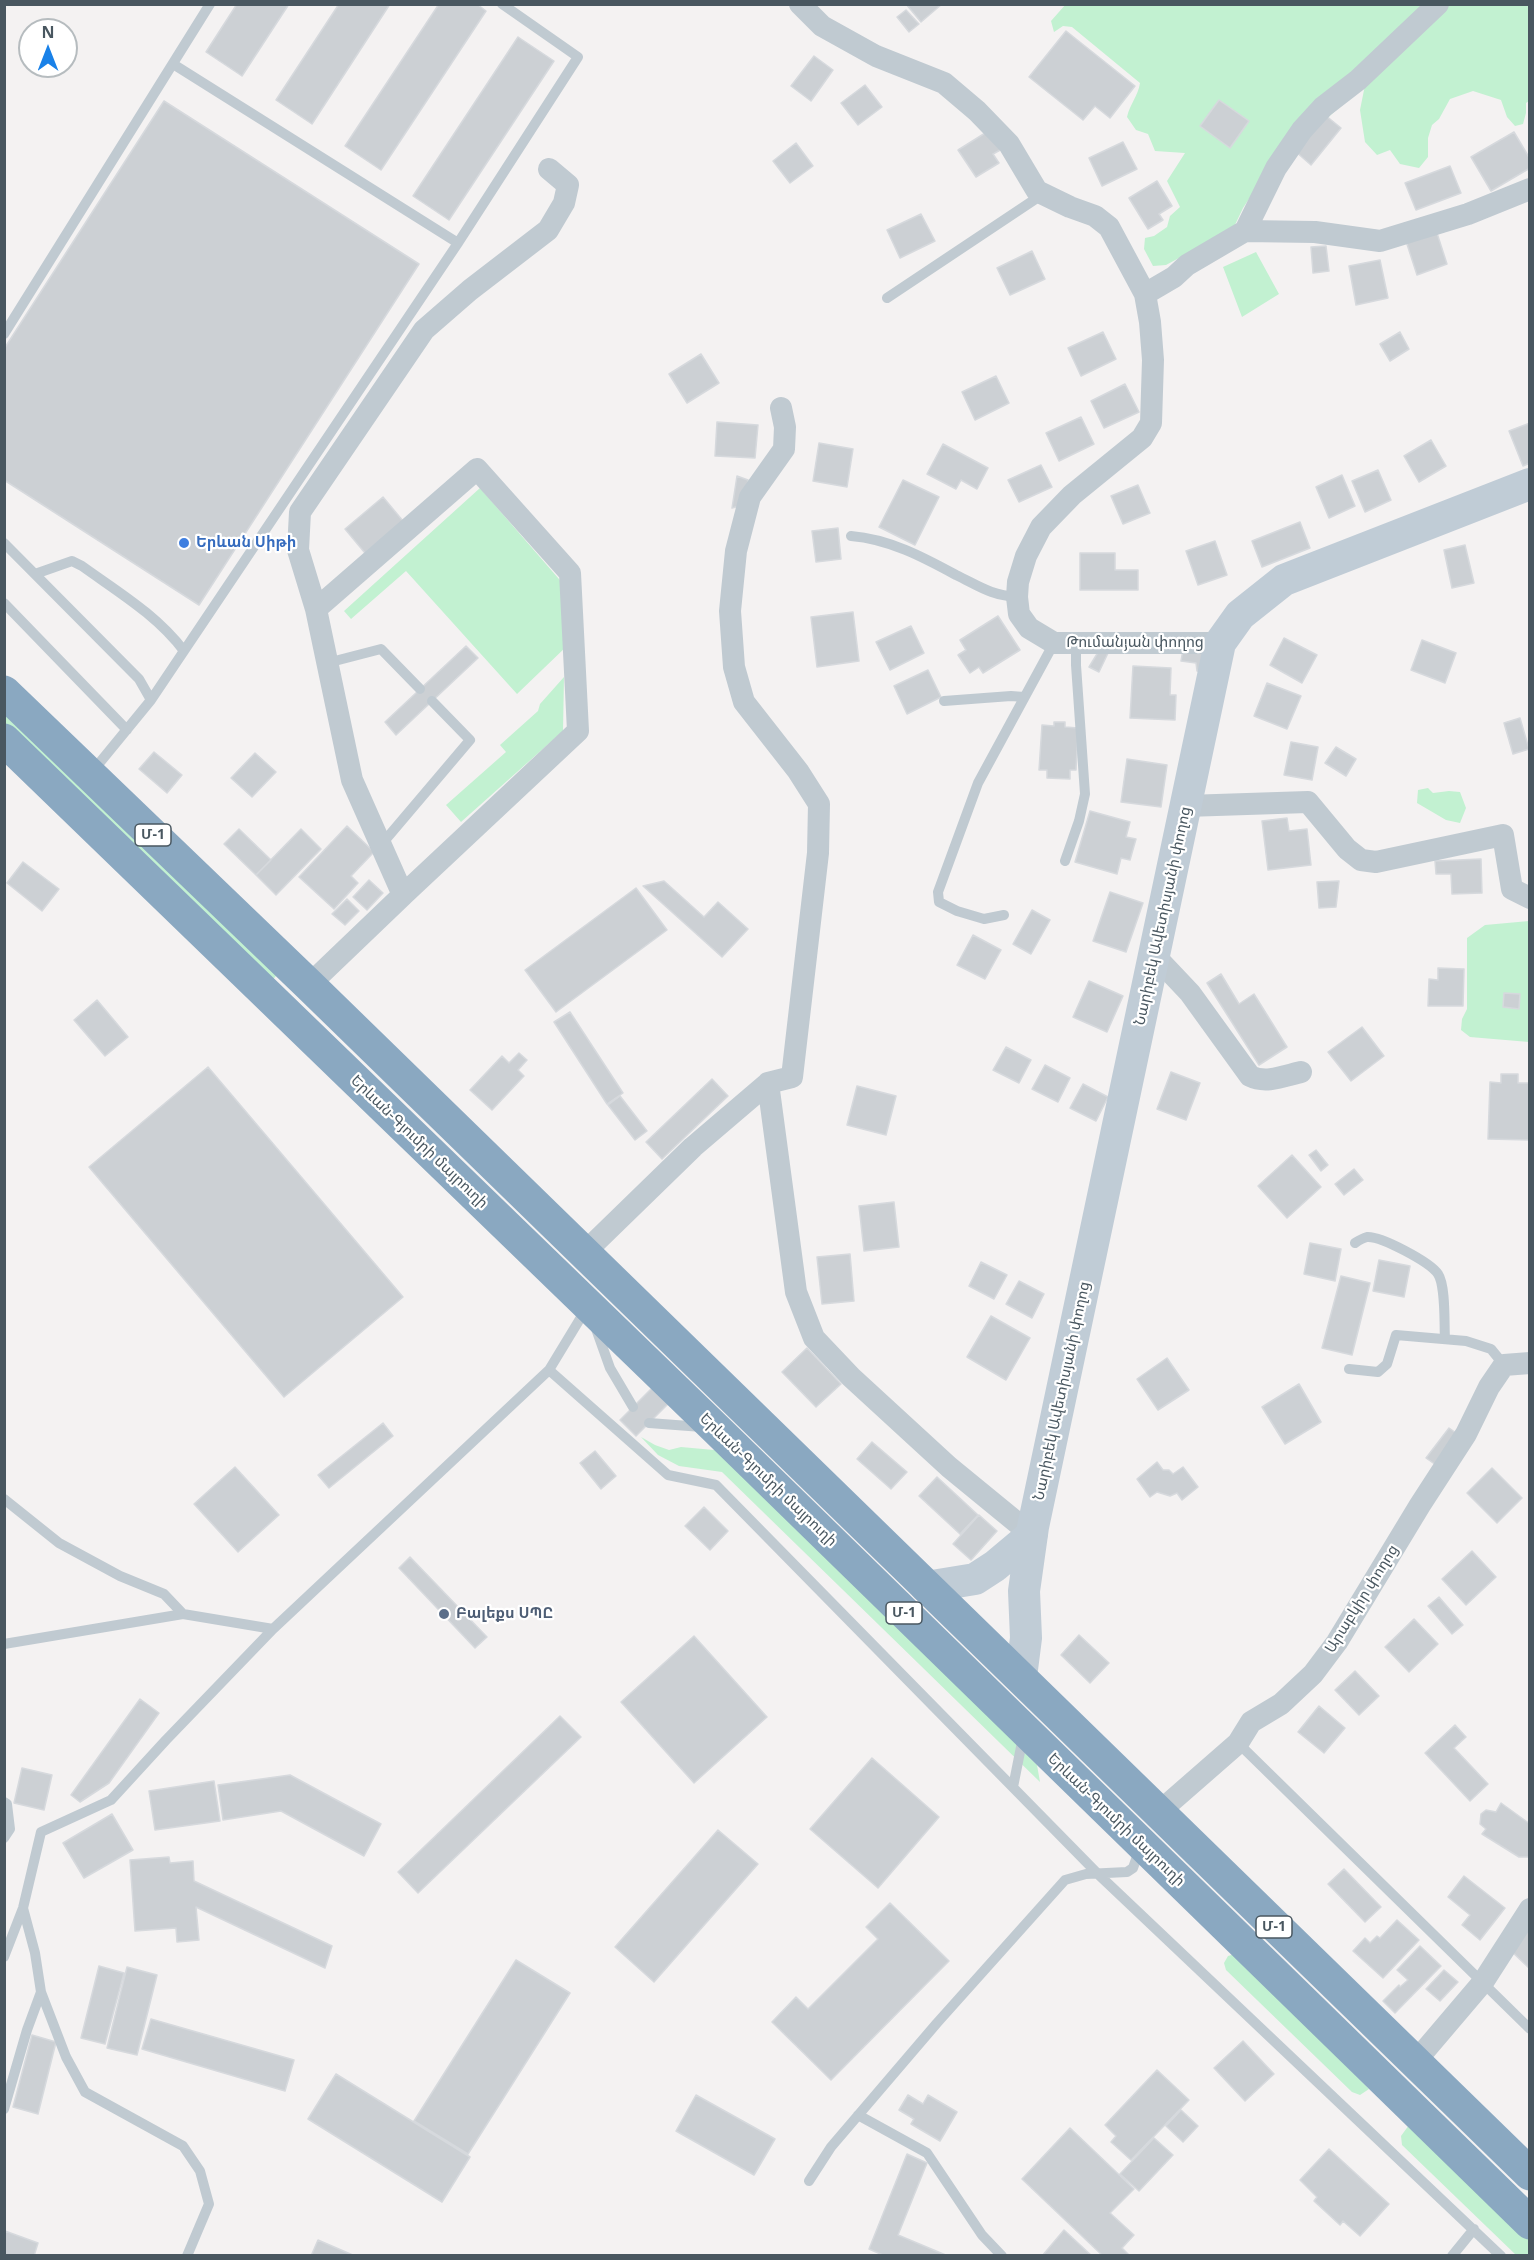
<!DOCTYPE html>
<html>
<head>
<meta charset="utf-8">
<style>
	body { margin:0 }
	#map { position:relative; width:1534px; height:2260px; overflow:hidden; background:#f4f2f2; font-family:"Open Sans",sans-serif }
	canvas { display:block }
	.frame { position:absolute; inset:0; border:6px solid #495760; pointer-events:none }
	.north { position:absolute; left:18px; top:18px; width:60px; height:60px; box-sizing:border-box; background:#fff; border:2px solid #b6bcbf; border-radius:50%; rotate:0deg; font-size:16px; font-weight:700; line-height:24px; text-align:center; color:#495760 }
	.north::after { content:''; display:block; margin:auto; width:21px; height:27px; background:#1981e8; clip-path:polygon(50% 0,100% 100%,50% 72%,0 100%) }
</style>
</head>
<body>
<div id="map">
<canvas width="1534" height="2260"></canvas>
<div class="frame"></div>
<div class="north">N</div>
</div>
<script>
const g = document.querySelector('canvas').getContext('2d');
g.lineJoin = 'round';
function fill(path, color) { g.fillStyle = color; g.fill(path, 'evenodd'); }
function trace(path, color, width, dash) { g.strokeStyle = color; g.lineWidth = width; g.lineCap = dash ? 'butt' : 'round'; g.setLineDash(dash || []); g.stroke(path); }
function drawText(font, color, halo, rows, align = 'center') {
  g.font = font + ' "Open Sans","Noto Sans Armenian",sans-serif'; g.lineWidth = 4.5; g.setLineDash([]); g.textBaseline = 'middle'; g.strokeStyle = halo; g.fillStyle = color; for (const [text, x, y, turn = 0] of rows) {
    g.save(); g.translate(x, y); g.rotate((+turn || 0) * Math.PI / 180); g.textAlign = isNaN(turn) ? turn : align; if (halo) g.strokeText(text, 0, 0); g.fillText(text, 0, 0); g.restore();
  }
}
fill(new Path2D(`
	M1066,4L1529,5V101L1526,103V113L1523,124L1515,126L1507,117L1501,100L1473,91L1450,99L1439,119L1432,125L1428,138V157L1419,168L1400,164L1390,150L1377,155L1365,142L1360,110L1365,85L1268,170L1243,208L1233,229L1166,265L1153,266L1144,249L1145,238L1154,236L1167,227L1170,216L1180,207L1167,181L1185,153L1155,151L1148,134L1136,130L1127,117C1130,104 1138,96 1140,83L1072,27L1063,26L1054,32L1051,21Z
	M1256,252L1279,294L1242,317L1223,267Z
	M480,488L565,586L568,645L517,694L406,571L351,619L344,611Z
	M564,677L563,731L461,822L446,805L506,752L500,745L538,711L540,704Z
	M4,705L280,971L271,982L5,725Z
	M1428,788L1433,793L1449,791L1460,792L1466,808L1460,823L1446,820L1417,803L1418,790Z
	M1529,921V1042L1470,1037L1461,1030L1462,1019L1467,1009V938L1485,925Z
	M641,1437L655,1445L669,1450L681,1447L725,1451L1037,1765L1040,1782L722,1472L679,1466L658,1455Z
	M1235,1954L1369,2089L1360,2095L1352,2092L1226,1970L1224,1963L1228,1956Z
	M1409,2125L1529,2231V2255H1516L1402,2145L1401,2136Z`), '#c2f1d1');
const building = new Path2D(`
	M237,4H289L242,76L206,52Z
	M339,4H390L312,124L276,100Z
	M439,4H477L486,11L381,170L345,146Z
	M906,4H942L921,22Z
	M906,10L919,24L909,32L897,17Z
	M1066,31L1135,86L1110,118L1095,106L1083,120L1029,77Z
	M518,37L554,61L449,220L413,196Z
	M814,56L833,70L811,101L791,86Z
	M865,85L882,107L858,125L841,103Z
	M1219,100L1249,121L1230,148L1200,126Z
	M164,101L419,264L199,605L4,480V349Z
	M1325,115L1341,128L1311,165L1295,151Z
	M990,130L1002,149L993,154L999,163L976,177L958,150Z
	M1514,132L1530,159V168L1491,191L1471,157Z
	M1123,142L1137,169L1102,186L1089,158Z
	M796,143L813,166L790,183L773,161Z
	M1450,166L1461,193L1416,210L1405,183Z
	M1157,181L1172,206L1159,214L1163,220L1148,229L1129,198Z
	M921,214L935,241L900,258L887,230Z
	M1435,227L1447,264L1417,275L1405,238Z
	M1326,246L1329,271L1313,273L1311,247Z
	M1032,251L1045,279L1010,295L997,268Z
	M1380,260L1388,298L1356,305L1349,266Z
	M1103,332L1116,359L1081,376L1068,348Z
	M1400,332L1409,349L1390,361L1380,344Z
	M701,354L719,383L687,403L669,374Z
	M996,376L1009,403L975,420L962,392Z
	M1125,384L1139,412L1104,428L1091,401Z
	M1081,417L1094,444L1059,461L1046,433Z
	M717,422L758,425L755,458L715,456Z
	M1530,423V463L1523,466L1509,431Z
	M1431,440L1446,466L1419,482L1404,456Z
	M819,443L853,449L847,487L813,481Z
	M943,444L988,468L977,489L961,480L956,489L927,474Z
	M1041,465L1052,487L1019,502L1008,480Z
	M1378,470L1391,500L1365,512L1352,481Z
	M1342,475L1355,506L1329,518L1316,487Z
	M737,476L748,480L744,505L732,508Z
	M903,480L939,497L915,545L879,527Z
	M1138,485L1150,513L1123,524L1111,496Z
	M383,497L403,521L365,553L345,529Z
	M1300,522L1310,548L1262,567L1252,541Z
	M838,528L841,559L816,562L812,531Z
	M1215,541L1227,575L1198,585L1186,551Z
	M1465,545L1474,583L1452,588L1444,550Z
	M1080,553H1115V570H1138V590H1080Z
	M853,612L859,661L817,667L811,617Z
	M998,616L1020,650L983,673L979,667L970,673L958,655L966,650L960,640Z
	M911,626L924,653L890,670L876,642Z
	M1284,638L1317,655L1302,683L1270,665Z
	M1422,640L1456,653L1445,683L1411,670Z
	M466,646L478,658L396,735L385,722Z
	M1100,649L1109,651L1099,672L1089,667Z
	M1183,650L1209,654L1206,673L1197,671L1196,663L1181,661Z
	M1133,666L1171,668L1170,695H1176L1175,720L1130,718Z
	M928,670L941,697L907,714L894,686Z
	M1267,683L1301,696L1287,729L1254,716Z
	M1520,718L1529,749L1513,754L1504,723Z
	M1054,722H1065V727L1078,728L1076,770H1070V779L1047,778V770H1039L1042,725L1054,726Z
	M1291,742L1318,747L1312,780L1284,775Z
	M1336,747L1356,759L1346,776L1325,763Z
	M154,752L182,775L167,793L139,769Z
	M255,753L276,772L252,797L231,778Z
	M1127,759L1167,765L1161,807L1121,802Z
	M1090,811L1130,822L1126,837L1136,839L1130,860L1121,858L1117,874L1075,862Z
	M1287,818L1289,831L1307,829L1311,865L1268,870L1262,821Z
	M347,826L374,852L351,876L358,883L334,909L299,877Z
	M239,829L271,860L256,875L224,844Z
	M301,829L321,849L276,895L256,875Z
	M1481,859L1482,893L1452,894L1451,874H1436L1435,861Z
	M23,862L59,889L42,911L7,883Z
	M369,880L383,893L367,910L353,897Z
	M664,881L704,917L718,902L748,929L722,957L643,886Z
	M1339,881L1336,907L1319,908L1317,882Z
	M636,888L667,930L556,1012L525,970Z
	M1110,892L1143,903L1126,952L1093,941Z
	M347,899L359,911L345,925L332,914Z
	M1032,910L1050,920L1031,954L1013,944Z
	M973,935L1001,950L985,979L957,965Z
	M1438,968L1464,969L1463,1006H1428L1429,979L1438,980Z
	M1221,974L1239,1004L1254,994L1287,1047L1259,1065L1207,983Z
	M1089,981L1123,996L1107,1032L1073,1017Z
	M1504,993L1520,994L1519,1009L1503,1007Z
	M97,1000L128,1037L105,1056L74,1020Z
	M570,1012L623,1093L607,1104L554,1022Z
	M1362,1027L1384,1056L1351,1081L1328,1052Z
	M1006,1047L1031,1060L1019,1083L993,1070Z
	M519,1053L527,1060L518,1070L524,1076L492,1110L470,1090L502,1056L509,1063Z
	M1045,1065L1070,1078L1058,1102L1032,1089Z
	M208,1067L403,1297L284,1397L89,1167Z
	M1171,1072L1200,1083L1186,1120L1157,1109Z
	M1501,1074H1518V1083H1530V1140L1488,1139L1490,1082L1501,1083Z
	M712,1079L728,1096L662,1159L646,1142Z
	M1083,1084L1108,1097L1096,1121L1070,1108Z
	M857,1086L896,1096L886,1135L847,1125Z
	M620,1096L647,1131L635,1140L608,1105Z
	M1316,1150L1328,1165L1321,1171L1309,1155Z
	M1292,1155L1321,1187L1287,1218L1258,1186Z
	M1354,1169L1363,1180L1344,1195L1335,1184Z
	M894,1202L899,1247L864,1251L859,1206Z
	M1310,1243L1341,1249L1335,1281L1304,1274Z
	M850,1254L854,1301L822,1304L817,1257Z
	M1379,1260L1410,1266L1404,1297L1373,1291Z
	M981,1262L1007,1275L994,1299L969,1286Z
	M1341,1276L1370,1283L1352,1355L1322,1348Z
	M1019,1281L1044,1294L1032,1318L1006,1304Z
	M991,1316L1030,1338L1006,1380L967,1357Z
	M807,1348L841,1384L816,1407L782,1372Z
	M1167,1358L1189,1390L1158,1410L1137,1379Z
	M1299,1384L1321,1422L1285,1444L1262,1407Z
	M652,1388L668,1404L636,1436L620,1420Z
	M383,1423L393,1436L329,1488L318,1475Z
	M1449,1428L1459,1435L1436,1465L1426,1458Z
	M872,1442L907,1472L891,1489L857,1459Z
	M595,1451L616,1476L601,1489L580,1463Z
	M1157,1462L1163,1470H1169L1173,1474L1183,1467L1198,1487L1182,1500L1177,1493L1170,1496L1157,1492L1150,1497L1137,1479Z
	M235,1467L279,1515L238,1552L194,1504Z
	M1492,1468L1522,1498L1497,1523L1467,1493Z
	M937,1477L978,1515L960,1534L919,1496Z
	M704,1507L728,1531L710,1550L685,1526Z
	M979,1515L997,1531L971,1560L953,1544Z
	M1472,1551L1496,1577L1466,1605L1442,1579Z
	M410,1557L487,1637L475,1648L399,1568Z
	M1439,1597L1463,1625L1452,1634L1428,1606Z
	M1414,1619L1438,1644L1409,1672L1385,1647Z
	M1079,1635L1109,1663L1090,1683L1061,1655Z
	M694,1636L767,1717L694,1783L621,1702Z
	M1355,1671L1379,1696L1359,1715L1335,1690Z
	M140,1699L159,1713L109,1783L80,1802L71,1795Z
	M1319,1706L1345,1728L1324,1753L1298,1732Z
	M560,1716L581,1737L418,1893L398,1872Z
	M1455,1725L1466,1737L1454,1748L1488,1784L1470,1801L1425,1753Z
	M872,1758L939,1817L878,1888L810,1829Z
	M22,1768L52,1775L44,1810L14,1803Z
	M290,1775L381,1824L364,1856L281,1811L223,1820L218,1785Z
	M214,1781L220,1821L155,1830L149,1791Z
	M1501,1803L1530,1824V1857H1519L1482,1834L1486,1829L1480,1824L1481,1814L1486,1810L1496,1812Z
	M112,1814L133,1850L84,1878L63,1843Z
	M718,1830L758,1864L654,1982L615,1947Z
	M169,1857L170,1863L193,1861L194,1881L332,1946L325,1968L196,1907L199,1940L177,1942L176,1928L135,1931L130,1860Z
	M1344,1869L1381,1907L1365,1922L1328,1884Z
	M1464,1876L1505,1908L1480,1940L1462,1925L1470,1915L1448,1897Z
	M890,1903L949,1961L831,2080L772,2022L796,1997L808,2009L878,1939L866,1927Z
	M1397,1920L1419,1940L1383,1978L1353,1951L1365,1938L1370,1943L1377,1936L1380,1938Z
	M1530,1928V1969L1509,1949Z
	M1420,1946L1441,1966L1395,2013L1383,2001L1399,1985L1400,1987L1408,1980L1397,1970Z
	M516,1960L570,1993L468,2154L414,2121Z
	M99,1966L124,1973L105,2044L81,2038Z
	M127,1967L157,1975L137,2055L107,2048Z
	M1444,1970L1458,1982L1440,2001L1426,1989Z
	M151,2019L294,2060L285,2091L142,2049Z
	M32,2035L56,2042L38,2114L13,2107Z
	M1243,2041L1274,2074L1245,2101L1214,2068Z
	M1157,2070L1189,2100L1131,2160L1111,2142L1116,2136L1105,2125Z
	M336,2074L470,2157L442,2202L308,2119Z
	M696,2095L775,2139L754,2175L676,2131Z
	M908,2095L923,2104L928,2095L957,2112L940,2141L911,2124L914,2119L899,2110Z
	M1181,2110L1198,2126L1183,2142L1166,2126Z
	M1070,2128L1134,2189L1110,2213L1134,2235L1122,2248L1130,2256H1103L1022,2179Z
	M1154,2138L1173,2155L1139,2191L1120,2174Z
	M1329,2149L1389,2204L1360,2236L1343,2221L1340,2225L1314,2201L1317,2197L1300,2180Z
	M907,2154L927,2163L898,2235L948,2256H885L869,2249Z
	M1064,2230L1092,2256H1042Z
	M5,2231L38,2243L34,2256H4Z
	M318,2240L355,2256H311Z`);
fill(building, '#ccd0d4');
trace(building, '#d6d9dd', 1.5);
trace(new Path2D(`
	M173,64L458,243
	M887,298L1043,194
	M4,334L210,4
	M851,536C889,539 923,557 956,575C979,586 990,595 1017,597
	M4,543L139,679L151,700
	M35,574L72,561L82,566C118,592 157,615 184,651
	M4,603L127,730
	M327,663L381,649L420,689
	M944,701L1011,696L1024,697
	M92,772L151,700L458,243L578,57L502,4
	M381,845L470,740L432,701
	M1065,861L1079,821L1085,794L1076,665V643
	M1004,915L984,919L957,911L939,902L938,892L978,783L1054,643
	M1355,1243C1358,1241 1363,1238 1367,1237C1381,1236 1430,1262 1438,1274C1446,1286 1444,1324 1445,1339
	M595,1326L610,1368L633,1407
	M1349,1369L1378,1372L1387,1364L1396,1335L1466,1341L1491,1349L1504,1365
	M549,1370L668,1475L716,1485L1099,1875L1501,2256
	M649,1423L702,1427
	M4,1499L59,1543L120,1576L164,1594L183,1614
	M4,1644L183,1614L273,1629
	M1238,1743L1530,2029
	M1013,1787L1023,1737
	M4,1802L7,1804L10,1829L4,1838
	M23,1908L35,1953L41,1992L66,2057L85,2092L183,2146L200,2171L209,2204L187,2256
	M4,1957L23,1908L41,1832L111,1800L166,1740L273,1629L549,1370L586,1309
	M4,2109L27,2030L41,1992
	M858,2115L927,2153L982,2235L1002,2256
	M809,2181L831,2147L937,2023L1065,1880L1086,1874L1127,1872L1133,1868L1140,1848
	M1452,2256L1474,2229`), '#c0cad1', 10);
trace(new Path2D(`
	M800,4L822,26L876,56L944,83L977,111L1009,144L1037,191L1070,207L1095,216L1109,227L1145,294
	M1245,231L1276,168L1302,130L1323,107L1358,80L1438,4
	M316,609L477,469L570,573L578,731L403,895
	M1220,643H1054L1029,628L1019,614L1017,597L1018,582L1026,556L1041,527L1072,495L1142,438L1151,423L1153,360L1150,322L1145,294L1174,277L1187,265L1245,231L1315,232L1380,241L1468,214L1530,189
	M1186,806L1308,802L1347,849L1361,860L1376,862L1503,835L1512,889L1530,898
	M1155,956L1190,993L1250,1076C1266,1084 1284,1076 1301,1072
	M309,985L403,895L352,780L316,609L298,550L300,512L424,330L470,290L548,230L564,203L568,185L549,169
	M768,1083L796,1292L814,1338L851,1377L949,1467L1032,1535
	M583,1254L693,1147L768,1083L792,1077L818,853L819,804L798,771L744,702L734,667L730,611L736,551L750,497L784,449L785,427L781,408
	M1159,1812L1238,1743L1251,1722L1281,1704L1313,1674L1337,1642L1420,1505L1466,1434L1489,1387L1504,1365L1530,1363
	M1415,2062L1483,1982L1530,1909`), '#c0cad1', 22);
trace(new Path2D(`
	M926,1587L975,1579L995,1566L1032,1535
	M1021,1677L1026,1638L1024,1591L1033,1527L1220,643L1240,615L1284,580L1530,484`), '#c0ccd6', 32);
trace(new Path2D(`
	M4,692L309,985L1530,2174
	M4,740L714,1427L1530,2223`), '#8aa8c1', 33);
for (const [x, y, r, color] of [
	[184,543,6,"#3f7fe0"],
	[444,1614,6,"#5c6f8a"]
]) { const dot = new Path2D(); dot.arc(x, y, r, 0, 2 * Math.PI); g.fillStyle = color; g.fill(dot); trace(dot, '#fff', 2); }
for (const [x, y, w] of [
	[153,835,36],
	[904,1613,36],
	[1274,1927,36]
]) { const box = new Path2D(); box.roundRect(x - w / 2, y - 11, w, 22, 4.5); g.fillStyle = '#fff'; g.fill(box); trace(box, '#495760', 1.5); }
drawText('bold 14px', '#495760', null, [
	["Մ-1",153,835],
	["Մ-1",904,1613],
	["Մ-1",1274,1927]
]);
drawText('bold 15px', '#366cbe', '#fff', [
	["Երևան Սիթի",196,543]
], 'left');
drawText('15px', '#495760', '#fff', [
	["Թումանյան փողոց",1135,643],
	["Նարիբեկ Ավետիսյանի փողոց",1163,916,-78],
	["Երևան-Գյումրի մայրուղի",419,1142,44],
	["Նարիբեկ Ավետիսյանի փողոց",1062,1391,-78],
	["Երևան-Գյումրի մայրուղի",768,1480,44],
	["Արաբկիր փողոց",1362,1599,-58],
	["Երևան-Գյումրի մայրուղի",1116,1820,44]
]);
drawText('bold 15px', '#4e5e75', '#fff', [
	["Բալեքս ՍՊԸ",456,1614]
], 'left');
</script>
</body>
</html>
